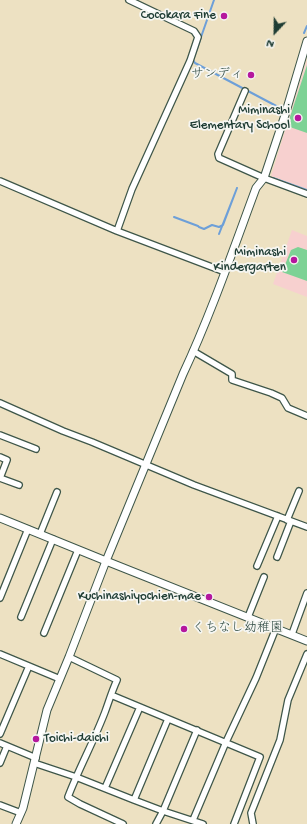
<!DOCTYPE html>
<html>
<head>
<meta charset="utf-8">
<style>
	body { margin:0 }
	#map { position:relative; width:307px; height:824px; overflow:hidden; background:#ede1c2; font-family:"Gochi Hand",sans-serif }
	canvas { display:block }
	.north { position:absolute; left:255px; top:12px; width:40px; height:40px; -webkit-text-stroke:3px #f6f6f2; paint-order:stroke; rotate:202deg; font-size:11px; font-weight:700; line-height:16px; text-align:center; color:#1f3d34 }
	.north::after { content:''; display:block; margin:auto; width:14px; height:18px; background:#1f3d34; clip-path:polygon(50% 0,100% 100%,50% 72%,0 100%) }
</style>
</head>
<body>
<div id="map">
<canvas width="307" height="824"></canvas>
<div class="north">N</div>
</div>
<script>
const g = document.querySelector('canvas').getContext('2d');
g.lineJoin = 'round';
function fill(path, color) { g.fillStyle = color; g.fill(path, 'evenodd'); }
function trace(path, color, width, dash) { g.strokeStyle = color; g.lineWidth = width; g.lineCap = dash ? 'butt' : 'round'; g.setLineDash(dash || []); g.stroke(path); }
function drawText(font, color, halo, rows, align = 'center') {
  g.font = font + ' "Gochi Hand","Klee One",sans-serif'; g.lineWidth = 3.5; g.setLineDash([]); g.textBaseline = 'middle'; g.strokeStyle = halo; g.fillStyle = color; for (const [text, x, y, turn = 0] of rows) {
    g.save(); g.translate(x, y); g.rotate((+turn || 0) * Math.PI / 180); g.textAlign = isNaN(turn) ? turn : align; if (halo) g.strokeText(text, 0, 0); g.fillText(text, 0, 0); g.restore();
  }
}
fill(new Path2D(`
	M307,60V189L271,176Z
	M292,230L307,236V297L273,284Z`), '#f7d0cf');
fill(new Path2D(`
	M307,65V133L287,126Z
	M298,247L307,250V281L282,272L291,250Z`), '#7dd295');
trace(new Path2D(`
	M214,0L193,60L195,63L282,109
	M304,33L307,26
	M273,178L307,190
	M174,217L198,226L199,227L204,229L212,225L219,227L223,225L237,188L219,234`), '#6d9fd8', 2);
const minor = new Path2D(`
	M245,91L218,154L219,158L264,178L307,194
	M0,181L117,231L225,272
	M117,231L132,189L190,61L198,37L194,31L129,0
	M193,351L232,374V380L271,393L282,398L288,408L307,416
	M0,403L63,431L92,442L194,485L307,527
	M0,435L36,449
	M0,457L7,460L0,478
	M0,478L19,485
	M287,520L299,491
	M40,534L57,492
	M277,557L291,521
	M257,566L278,516
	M0,598L28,529
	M21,617L53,539
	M248,617L264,577
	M44,633L78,550
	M292,634L307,593
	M0,654L60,679
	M69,657L117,680C112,691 109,701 105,712C94,741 79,768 68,797L80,804L123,824
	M111,695L260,757L234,824
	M168,719L134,800L163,811L203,824
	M0,734L29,666
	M0,743L36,758
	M0,763L7,746
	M34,763L76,777L134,800
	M105,788L140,707
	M0,805L21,813
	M193,820L226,742L256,678L276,628
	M156,824L163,811L197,730
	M253,824L251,813L280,740L288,700L307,654`);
const tertiary = new Path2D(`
	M0,518L106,561L307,641
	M16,824L23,808L47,710L69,657L106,561L183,374C211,314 233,250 256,188L264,178L285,115L307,41`);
trace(minor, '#3e5649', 8);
trace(tertiary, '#3e5649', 9);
trace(minor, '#fff', 5.5);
trace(tertiary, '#fff', 7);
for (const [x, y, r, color] of [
	[224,16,4,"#b5179e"],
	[251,75,4,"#b5179e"],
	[298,118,4,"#b5179e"],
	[294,260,4,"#b5179e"],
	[209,597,4,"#b5179e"],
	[184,629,4,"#b5179e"],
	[36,739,4,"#b5179e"]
]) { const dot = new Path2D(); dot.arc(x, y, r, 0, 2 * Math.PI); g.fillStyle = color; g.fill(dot); trace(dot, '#f6f6f2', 1.5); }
drawText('13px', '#1f3d34', '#f6f6f2', [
	["Cocokara Fine",216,16],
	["サンディ",243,75],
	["Miminashi",290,111],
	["Elementary School",290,126],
	["Miminashi",286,253],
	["Kindergarten",286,268],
	["Kuchinashiyochien-mae",201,597],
	["くちなし幼稚園",192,629,"left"],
	["Toichi-daichi",44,739,"left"]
], 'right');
</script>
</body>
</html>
